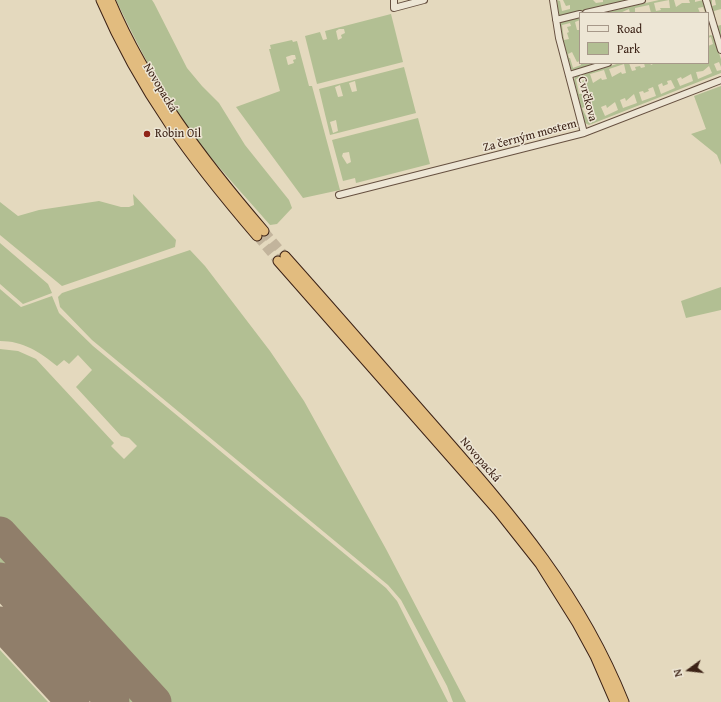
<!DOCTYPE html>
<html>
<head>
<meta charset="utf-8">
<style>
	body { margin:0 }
	#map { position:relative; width:721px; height:702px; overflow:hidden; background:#e4d9be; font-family:"Gentium Book Plus",serif }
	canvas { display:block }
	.legend { position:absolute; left:579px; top:12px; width:130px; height:52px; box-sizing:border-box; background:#ede6d5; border:1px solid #a69889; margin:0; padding:5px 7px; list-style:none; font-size:12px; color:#3c2216 }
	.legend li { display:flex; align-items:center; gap:8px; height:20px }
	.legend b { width:20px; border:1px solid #a69889 }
	.north { position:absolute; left:669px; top:650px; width:40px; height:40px; -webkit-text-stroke:3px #ede6d5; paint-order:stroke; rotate:255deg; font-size:11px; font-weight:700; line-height:16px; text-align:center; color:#3c2216 }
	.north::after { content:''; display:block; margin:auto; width:14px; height:18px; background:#3c2216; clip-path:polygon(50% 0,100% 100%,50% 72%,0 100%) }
</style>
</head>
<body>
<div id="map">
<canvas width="721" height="702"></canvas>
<ul class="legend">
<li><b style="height:5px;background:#ede6d5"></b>Road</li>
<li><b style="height:11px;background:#b2bf93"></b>Park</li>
</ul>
<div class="north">N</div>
</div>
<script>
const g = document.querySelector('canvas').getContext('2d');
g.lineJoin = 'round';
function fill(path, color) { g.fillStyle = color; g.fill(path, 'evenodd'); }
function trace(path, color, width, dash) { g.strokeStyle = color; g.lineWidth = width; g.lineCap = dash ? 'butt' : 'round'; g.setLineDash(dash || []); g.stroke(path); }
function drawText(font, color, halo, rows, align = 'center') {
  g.font = font + ' "Gentium Book Plus",serif'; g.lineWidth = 3; g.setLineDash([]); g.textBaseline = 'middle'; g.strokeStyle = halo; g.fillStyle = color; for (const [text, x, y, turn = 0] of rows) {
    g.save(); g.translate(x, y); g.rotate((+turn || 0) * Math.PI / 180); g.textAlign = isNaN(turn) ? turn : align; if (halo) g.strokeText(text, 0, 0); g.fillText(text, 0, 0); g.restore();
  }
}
fill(new Path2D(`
	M116,0H152L154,3L187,68L202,86L219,103L245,145L289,200L292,208L277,224L270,225C247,198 222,172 200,144C166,101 140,50 116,0Z
	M557,0L560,1L562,11L570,9V5L566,6L563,0H593L596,3L603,2V0H629L559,16Z
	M659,0H674L676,7L682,3H690L689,0H695V2L703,0L707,13H701L705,12L703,7L698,8L700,13H651L649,5L635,8V13H630L629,9L620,13H602ZM669,0L670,8H660L661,10L656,11L654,3Z
	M709,0H712V6L716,5L715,0H721V9L714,11L717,26L721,25V41Z
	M391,14L403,62L317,84L305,36L320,32L323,40L327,39L325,31ZM339,29H344L345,33L341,35L342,38L338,40L336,31Z
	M580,18V20L575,22L577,30H580V61L577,62L572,52L568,54L569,58H570L573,68L581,65V63H597L573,70L571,69L559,25L560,22ZM570,23L571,26L567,27L569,32L567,33L569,39L564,40L562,25Z
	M711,35L713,36L721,59V67L719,62L714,64L717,71L721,70V73L589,125L585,123L574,80L575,77L620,63H629L632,71L636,70L635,67L640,66L641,68L645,67L644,63H650L651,65L655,63H708V46L713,44L711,37L708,38V36ZM624,64L626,73L622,74L621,72L612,77L609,69ZM709,66L712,73L698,79L696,72L703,71ZM604,70L607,79L602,80L601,78L593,83L590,74ZM691,74L693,81L680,86L677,79L681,77L682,79ZM584,77L585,80L582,81L583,86L582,87L584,93L579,94L576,79ZM671,80L675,88L661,94L658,85L662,83L663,86L668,84L667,81ZM653,87L656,96L642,101L639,92L643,91L644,93L649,91L648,89ZM634,94L637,103L623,108L620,100L625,98L626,101ZM615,102L618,110L605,116L601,107L606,105L607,108ZM588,106L589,112H590L592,116L596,115L597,119L589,122L582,108Z
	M292,40L293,42L297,41L309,86H312L340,190L303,198L236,107L280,91L269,49H271L270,45ZM292,55H295L296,59L293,60L294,63L288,65L286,57Z
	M404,67L416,113L330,135L319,89ZM355,81L357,91L352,92L349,83ZM340,85L343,96L338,97L335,87ZM336,120L338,131L333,133L330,122Z
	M721,86V165L717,155L691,134L706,129L694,96Z
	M418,118L430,164L356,183L355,178L343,181L332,140ZM349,152L351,162L347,164L342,156L343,153Z
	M133,194L176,240L175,247L62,286L0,235V202L18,216L39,210L99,201L121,207H129L134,205Z
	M0,243L48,284L52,293L23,304L0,284Z
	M190,250L205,266L270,351L304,401L386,549L466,702H453L447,686L401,600L388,585L92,340L60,307L58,297L62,293Z
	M721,287V310L686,318L681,301Z
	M0,289L21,307L52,296L59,313L93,346L386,588L397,601L448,702H98L0,596V349L18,351L36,359L114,443L111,446L124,459L137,446L129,438L121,436L76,387L92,370L78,355L69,364L64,360L57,366C40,352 23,341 0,341Z
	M0,650L48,702H0Z`), '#b2bf93');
trace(new Path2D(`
	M0,533L155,702
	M0,579L113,702
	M0,623L73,702`), '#907e6a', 33);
trace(new Path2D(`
	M264,231L285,256
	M257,236L278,261`), '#c2b49c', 9, [9, 4.5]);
const minor = new Path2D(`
	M394,0V8L424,0
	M553,0L559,38L584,133
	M706,0L721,50
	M586,13L642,0
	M556,20L580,14
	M569,75L608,63
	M339,195L584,133L721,80`);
const highway = new Path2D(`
	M101,0C141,93 192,160 257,236
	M110,0C147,87 203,160 264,231
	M285,256C336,313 386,371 437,429C513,516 580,592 624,702
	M278,261L498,511L540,564L577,623L595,656L615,702`);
trace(minor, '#665040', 8);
trace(highway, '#3c2216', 11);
trace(minor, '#ede6d5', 6);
trace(highway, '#e2bc7f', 9);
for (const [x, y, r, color] of [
	[147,134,4,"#8f2418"]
]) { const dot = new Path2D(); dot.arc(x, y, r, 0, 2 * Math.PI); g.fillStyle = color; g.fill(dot); trace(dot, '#ede6d5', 1.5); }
drawText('12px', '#3c2216', '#ede6d5', [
	["Novopacká",160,88,59],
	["Cvrčkova",587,99,75],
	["Za černým mostem",530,136,-15],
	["Novopacká",480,460,49]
]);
drawText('12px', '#3c2216', '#ede6d5', [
	["Robin Oil",155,134]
], 'left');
</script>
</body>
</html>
